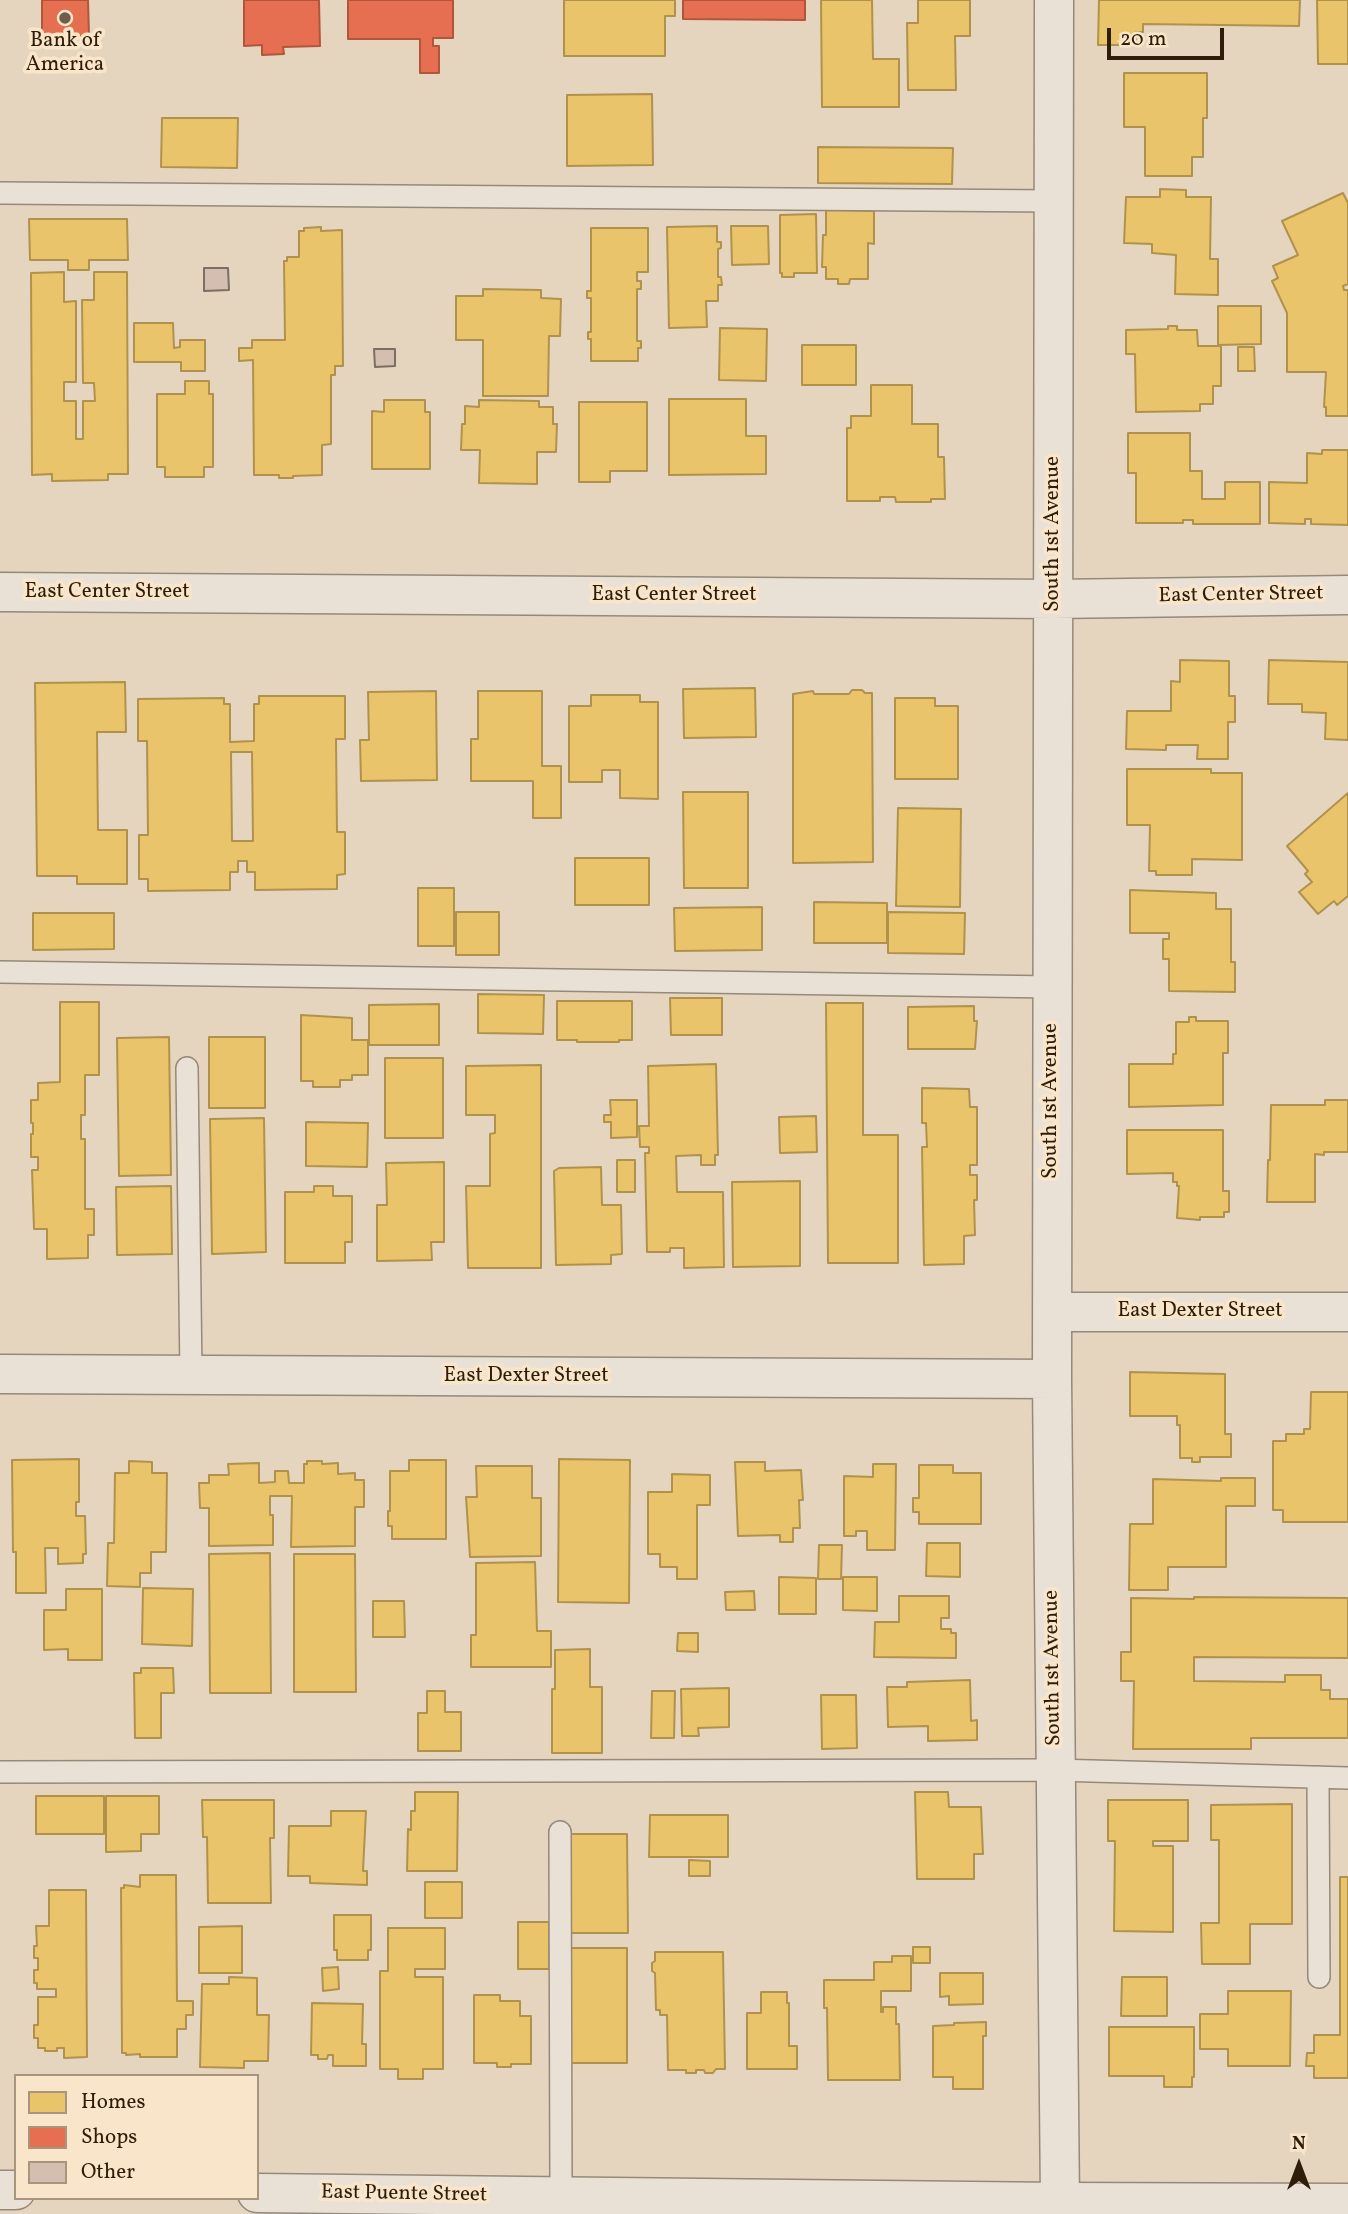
<!DOCTYPE html>
<html>
<head>
<meta charset="utf-8">
<style>
	body { margin:0 }
	#map { position:relative; width:1348px; height:2214px; overflow:hidden; background:#e6d5be; font-family:Vollkorn,serif }
	canvas { display:block }
	.legend { position:absolute; left:14px; top:2074px; width:245px; height:126px; box-sizing:border-box; background:#f9e6ca; border:2px solid #a8957d; margin:0; padding:9px 12px; list-style:none; font-size:21px; color:#2f1c09 }
	.legend li { display:flex; align-items:center; gap:14px; height:35px }
	.legend b { width:35px; border:2px solid #a8957d }
	.north { position:absolute; left:1264px; top:2130px; width:70px; height:70px; -webkit-text-stroke:5px #f9e6ca; paint-order:stroke; rotate:0deg; font-size:19px; font-weight:700; line-height:28px; text-align:center; color:#2f1c09 }
	.north::after { content:''; display:block; margin:auto; width:24px; height:32px; background:#2f1c09; clip-path:polygon(50% 0,100% 100%,50% 72%,0 100%) }
	.scale { position:absolute; left:1107px; top:28px; width:117px; height:32px; box-sizing:border-box; border:4px solid #2f1c09; border-top:0; padding-left:9px; font-size:21px; line-height:24px; white-space:nowrap; color:#2f1c09; -webkit-text-stroke:5px #f9e6ca; paint-order:stroke }
</style>
</head>
<body>
<div id="map">
<canvas width="1348" height="2214"></canvas>
<ul class="legend">
<li><b style="height:19px;background:#e9c46a"></b>Homes</li>
<li><b style="height:19px;background:#e76f51"></b>Shops</li>
<li><b style="height:19px;background:#d3beaf"></b>Other</li>
</ul>
<div class="north">N</div>
<div class="scale">20 m</div>
</div>
<script>
const g = document.querySelector('canvas').getContext('2d');
g.lineJoin = 'round';
function fill(path, color) { g.fillStyle = color; g.fill(path, 'evenodd'); }
function trace(path, color, width, dash) { g.strokeStyle = color; g.lineWidth = width; g.lineCap = dash ? 'butt' : 'round'; g.setLineDash(dash || []); g.stroke(path); }
function drawText(font, color, halo, rows, align = 'center') {
  g.font = font + ' Vollkorn,serif'; g.lineWidth = 7; g.setLineDash([]); g.textBaseline = 'middle'; g.strokeStyle = halo; g.fillStyle = color; for (const [text, x, y, turn = 0] of rows) {
    g.save(); g.translate(x, y); g.rotate((+turn || 0) * Math.PI / 180); g.textAlign = isNaN(turn) ? turn : align; if (halo) g.strokeText(text, 0, 0); g.fillText(text, 0, 0); g.restore();
  }
}
const homes = new Path2D(`
	M564,0H675V16H665V56H564Z
	M821,0H872L873,59H899V107H822Z
	M918,0H970V36H955L956,90H908L907,23H918Z
	M1099,0H1300L1299,26L1143,24V32H1136V45H1098Z
	M1317,0H1348V64H1318Z
	M1124,73H1207V118H1203V157H1192V176H1145V127H1124Z
	M652,94L653,165L567,166V95Z
	M162,118H238L237,168L161,167Z
	M818,147L953,148L952,184L818,183Z
	M1160,189L1186,190V197H1211L1210,259H1218V295L1175,294L1176,255L1152,253V244L1124,243L1126,197H1160Z
	M1343,193L1348,203V284L1343,286L1344,290H1348V416H1326V407H1324L1326,372H1287V313L1272,281L1278,278L1273,266L1298,255L1282,221Z
	M826,210L874,211V244L868,243V279H850L849,284H838V279H826V267H822L823,235H826Z
	M816,214L817,273H794V277H782V273H780V215Z
	M29,219H127L128,260H89V270H68V260H30Z
	M717,226V242H721V248L718,249V277H721L722,285H718V301H706L707,327L669,328L667,227Z
	M731,226H768L769,264L732,265Z
	M321,227V231L342,230L343,366H335V375H331V444L322,445V475L293,476V478H279V475H254L253,360L239,361V348H252V340H285L284,261H287V257H299V231H304V228Z
	M591,228H648V272H637V281H641V289H637V341H641V348H638V361H591V339H588V332H591V298H587V291H591Z
	M64,272V302L76,301V382H64V401H76V439H83V401H95L94,383H83L82,300H94V272H127L128,474H108V480L52,481V474L32,475L31,273Z
	M483,289L541,290V298L561,299L560,336H549L548,396H483V340H456V296H483Z
	M1218,306H1261V344L1218,345Z
	M134,323H173L174,348L180,347V340H205V371H181V362H134Z
	M1168,326H1177V330H1197L1198,346H1221V386H1213V404H1200V411L1136,412L1135,354H1126V330L1168,329Z
	M720,328L767,329L766,381L719,380Z
	M802,345H856V385H802Z
	M1238,347H1254L1255,371H1238Z
	M185,381H209V394H213V467H204V477H165V467H157V394H185Z
	M871,385H912V424H938V457H944L945,499H931V502H896L895,497H880V501H847V428H851V416H871Z
	M669,399H746V436H766V474L669,475Z
	M384,400H425V412H430V469H372V411L384,412Z
	M479,400L539,401V407H553V424H557L556,452H537V484L479,483L480,450H461L462,424H465V406L479,407Z
	M579,402H647V471H610V482H579Z
	M1128,433H1190V471H1202V499H1225V482H1260V524H1193V520H1183V523H1136V473H1128Z
	M1322,450H1348V525L1311,524V519H1305V524L1269,523V482L1307,483V453L1322,454Z
	M1180,660L1229,661V696H1235V722H1228V759H1197L1198,745H1166V750L1126,749L1127,711H1171V681L1180,682Z
	M1269,660L1348,662V740L1325,739L1326,713L1302,712V704H1268Z
	M125,682L126,732H97L98,830H127V884H77V876H37L35,683Z
	M755,688L756,737L684,738L683,689Z
	M852,690H862L865,693H872L873,862L793,863V694L813,691L814,694H849Z
	M436,691L437,780L361,781L360,740H369L368,692Z
	M478,691H542V766H561V818H533V781H471V739H478Z
	M591,695H640V702H658V799L620,798V770H602V782H569V706H591Z
	M259,696H345V739H336L337,832H345V874L337,875V889L255,890V872H247V861H238V872H230V890L148,891V879H139V835H148L147,741H138V699L224,698V704H230V742L254,741V704H259ZM231,752H252L253,841H232Z
	M895,698H935V706H958V779H895Z
	M1127,769H1211V773H1242V860L1192,859V875H1156V871H1149L1150,825H1127Z
	M683,792H748V888H684Z
	M1348,793V896L1337,905L1334,901L1318,914L1299,892L1312,882L1305,874L1308,871L1287,846Z
	M898,808L961,809L960,907L896,906Z
	M575,858H649V905H575Z
	M418,888H454V946H418Z
	M1130,890L1216,893V909H1231V962H1235V992L1169,991V959H1163V939H1169V933H1130Z
	M814,902L887,903V943H814Z
	M762,907V950L675,951L674,908Z
	M456,912H499V955H456Z
	M888,912L965,913L964,954L888,953Z
	M33,913H114V949L33,950Z
	M478,994L544,995L543,1034L478,1033Z
	M670,998H722V1035H671Z
	M557,1001H632V1040H619V1042H577V1040H557Z
	M60,1002H99V1075H85V1115H81V1139H85V1209H94V1235H88V1258L47,1259V1229H34L32,1170H38V1157H31V1134H33V1123H31V1100H38V1083L60,1082Z
	M826,1003H863V1135H898V1263H828Z
	M439,1004V1045H369V1005Z
	M974,1006V1021H977L975,1049H908V1007Z
	M301,1015L352,1018V1040H368V1075H352V1080H340V1087H313V1081H301Z
	M1189,1017H1196V1021H1228V1053H1223V1105L1129,1107V1064H1173V1054H1176V1022H1189Z
	M169,1037L171,1175L119,1176L117,1038Z
	M209,1037H265V1108H209Z
	M385,1058H443V1138H385Z
	M716,1064L718,1155H715V1165H701V1155L676,1156L677,1192H723L724,1267L684,1268V1248H670V1252H647L645,1153H649V1147H640L639,1126H649L648,1066Z
	M541,1065V1268H468L466,1186H490V1134L495,1133V1115H466V1066Z
	M922,1088L969,1089L970,1107H977V1165H970V1175H977V1200H974L975,1235L964,1236V1264L924,1265L922,1147H927L926,1123H922Z
	M610,1100H637V1137L611,1138V1122H604V1115H611Z
	M1325,1100H1348V1152H1324V1155L1315,1154V1202H1267L1268,1160H1270L1271,1105H1325Z
	M816,1116L817,1152L780,1153L779,1117Z
	M264,1118L266,1252L212,1254L210,1119Z
	M306,1122L368,1123L367,1167L306,1166Z
	M1127,1130H1223V1191H1229V1212H1224V1217H1200V1220L1177,1218L1179,1186H1177V1182H1173V1173L1127,1174Z
	M617,1160H635V1192H617Z
	M444,1162V1242H431L432,1260L377,1261V1205H387L386,1163Z
	M601,1167L602,1205H621L622,1254L611,1255V1264L556,1265L554,1171L559,1168Z
	M800,1181V1266L733,1267L732,1182Z
	M171,1186L172,1254L117,1255L116,1187Z
	M314,1186H333V1196H352V1242H345V1263H285V1192H314Z
	M1130,1372L1225,1374V1434H1231V1457H1200V1462H1192V1458H1180V1425H1177V1416H1130Z
	M1311,1392H1348V1522H1283V1510H1273V1441H1286V1434H1304V1429H1310Z
	M79,1459V1502H76V1516H85L86,1554H83V1563L58,1564V1548H45L46,1593H16V1552H13L12,1460Z
	M559,1459L630,1460L629,1603L558,1602Z
	M409,1460H446V1539H392V1526H388V1511H390V1471H409Z
	M129,1461L152,1462V1473H167L166,1552H151V1573H140V1587L107,1586L108,1543H114L115,1473H129Z
	M307,1461H322V1464L338,1463V1474L355,1473V1480H364V1507H355V1546L291,1547L292,1496H270V1515H273V1545L209,1546V1508H200L199,1483H209V1475H229L228,1464L259,1463V1483L275,1482V1471H288L289,1483H304V1464H307Z
	M735,1462H765V1471L801,1470L803,1500H799L800,1528H793V1542H780V1535L738,1536Z
	M873,1464H896L895,1550H867V1531H856V1536H844V1476L873,1477Z
	M919,1465H953V1473H981V1524H919V1512H913V1498H919Z
	M476,1466H532V1498H541V1556L470,1557L466,1497H477Z
	M672,1474L710,1475V1505H697V1579H677V1567H660V1554H648V1492H672Z
	M1221,1478H1255V1506H1226V1567H1168V1590H1129L1130,1524H1153V1479L1221,1481Z
	M927,1543H960V1577L926,1576Z
	M819,1545H842L841,1579H818Z
	M270,1553L271,1693H210L209,1554Z
	M294,1554H355L356,1692H294Z
	M535,1562L537,1631H551V1667H471V1635H476V1563Z
	M779,1577L816,1578V1614H779Z
	M843,1577H877V1611L843,1610Z
	M143,1588L193,1589L192,1646L142,1644Z
	M66,1589H102V1660H68V1649L44,1650V1610H66Z
	M754,1591L755,1610H726L725,1592Z
	M899,1596H949V1618H941V1629H951V1633H956V1658L874,1657L875,1622H899Z
	M1194,1597L1348,1598V1658L1194,1657V1681L1285,1682V1675H1321V1690H1330V1699H1348V1738H1251V1749H1133L1134,1681H1121V1652H1131V1598L1194,1599Z
	M373,1601H404L405,1637H373Z
	M678,1633H698V1652L677,1651Z
	M590,1649V1687H602V1753H552V1689H555V1650Z
	M141,1668H173L174,1693H161V1738H135L134,1673H141Z
	M970,1680L971,1721L977,1720V1740L928,1741V1726L888,1727L887,1687H907V1682Z
	M729,1688V1727L698,1728L699,1736H682L681,1689Z
	M427,1691H445V1712H461V1751H418V1713H427Z
	M652,1691H675L674,1738H651Z
	M821,1695H856L857,1748L822,1749Z
	M415,1792H458L457,1871H407L408,1829L411,1830V1811H415Z
	M915,1792H948L949,1807H981L983,1854H974V1879H917Z
	M36,1796H104V1834H36Z
	M106,1796H159V1834H141V1851L106,1852Z
	M202,1800H274V1838H270L271,1903H208L207,1837H203Z
	M1108,1800H1188V1841H1153V1846H1173V1932L1114,1931L1115,1841H1108Z
	M1292,1804V1924H1250V1964H1202L1201,1923H1219V1840H1211V1805Z
	M331,1811H366L363,1871H367V1885L310,1883V1876H288L289,1826H331Z
	M650,1815H728V1857H649Z
	M567,1834H627L628,1933H567Z
	M689,1860L710,1861V1876H689Z
	M140,1875H176L177,2001H193V2015H186V2029H177V2057H140V2054L126,2055V2053H122L121,1888H124V1885L140,1887Z
	M1340,1877H1348V2078H1314V2066H1306L1307,2053H1314V2035H1340Z
	M425,1882H462V1918H425Z
	M49,1890H86L87,2057L64,2058V2048H57V2051H45V2048H38V2038H34V2025H38V1997H56V1989H37V1983H34V1970H38V1958H34V1946H37L36,1926H49Z
	M334,1915H371V1950H368V1960H337V1950H334Z
	M518,1922H549V1969H518Z
	M242,1926V1973H199V1927Z
	M388,1928H445V1969H415V1977H443V2069H423V2079H398V2069H380V1971H388Z
	M913,1947H930V1963H913Z
	M567,1948H627V2063H567Z
	M655,1952H723L725,2069H716L713,2073H705L704,2070H696V2073H686V2070H668L667,2015H660V2010H656L655,1973L652,1971V1963L655,1961Z
	M892,1956H911V1991H881V2012H883V2007H896V2024H899L900,2080H828L827,2008H824V1980H874V1962H892Z
	M338,1967L339,1989L323,1991L322,1968Z
	M940,1973H983V2004L949,2005V1996L940,1997Z
	M229,1977L257,1978V2015H269L268,2061H244V2068L200,2067L202,1984H229Z
	M1122,1977H1167V2016H1121Z
	M1228,1991H1291L1290,2066H1228V2049H1200V2014H1228Z
	M761,1992H787V2003H789V2046H797V2069H747V2013H761Z
	M474,1995H500V2001H520V2016H531V2064H511V2067H497V2063H474Z
	M312,2003L363,2004L362,2044H366V2066H333V2055H328L327,2059H318V2055H311Z
	M986,2022V2036H983V2089H953V2077H933V2026L954,2025V2023Z
	M1109,2027H1194V2077H1192V2087H1164V2076H1109Z`);
fill(homes, '#e9c46a');
trace(homes, '#b1924d', 2);
const shops = new Path2D(`
	M42,0H88L89,36H42Z
	M244,0H319L320,46L283,47L284,54L262,55V45L244,46Z
	M348,0H453V38H433V46H439V73H420V39H348Z
	M683,0H805V20L683,19Z`);
fill(shops, '#e76f51');
trace(shops, '#b0563b', 2);
const building = new Path2D(`
	M204,268H228L229,290L204,291Z
	M374,349H395V366L375,367Z`);
fill(building, '#d3beaf');
trace(building, '#7b6f61', 2);
const service = new Path2D(`
	M0,193L1054,201
	M0,972L1053,987
	M187,1068L191,1375
	M0,1772L1055,1770L1348,1778
	M1318,1777L1319,1977
	M560,1832L561,2196`);
const minor = new Path2D(`
	M1054,0L1052,1379L1060,2202
	M0,592L1054,599L1348,595
	M1052,1312H1348
	M0,1374L1052,1379`);
const tertiary = new Path2D(`
	M0,2190H16
	M257,2193L1060,2202L1348,2203`);
trace(service, '#958979', 24);
trace(minor, '#958979', 41);
trace(tertiary, '#958979', 41);
trace(service, '#e9e1d5', 21);
trace(minor, '#e9e1d5', 38);
trace(tertiary, '#e9e1d5', 38);
for (const [x, y, r, color] of [
	[65,18,7,"#6f5d48"]
]) { const dot = new Path2D(); dot.arc(x, y, r, 0, 2 * Math.PI); g.fillStyle = color; g.fill(dot); trace(dot, '#f9e6ca', 2.5); }
drawText('21px', '#2f1c09', '#f9e6ca', [
	["Bank of",65,42],
	["America",65,66]
]);
drawText('21px', '#2f1c09', '#f9e6ca', [
	["South 1st Avenue",1054,534,-90],
	["East Center Street",107,593],
	["East Center Street",674,596],
	["East Center Street",1241,596,-1],
	["South 1st Avenue",1052,1101,-90],
	["East Dexter Street",1200,1312],
	["East Dexter Street",526,1377],
	["South 1st Avenue",1054,1668,-91],
	["East Puente Street",404,2195,1]
]);
</script>
</body>
</html>
